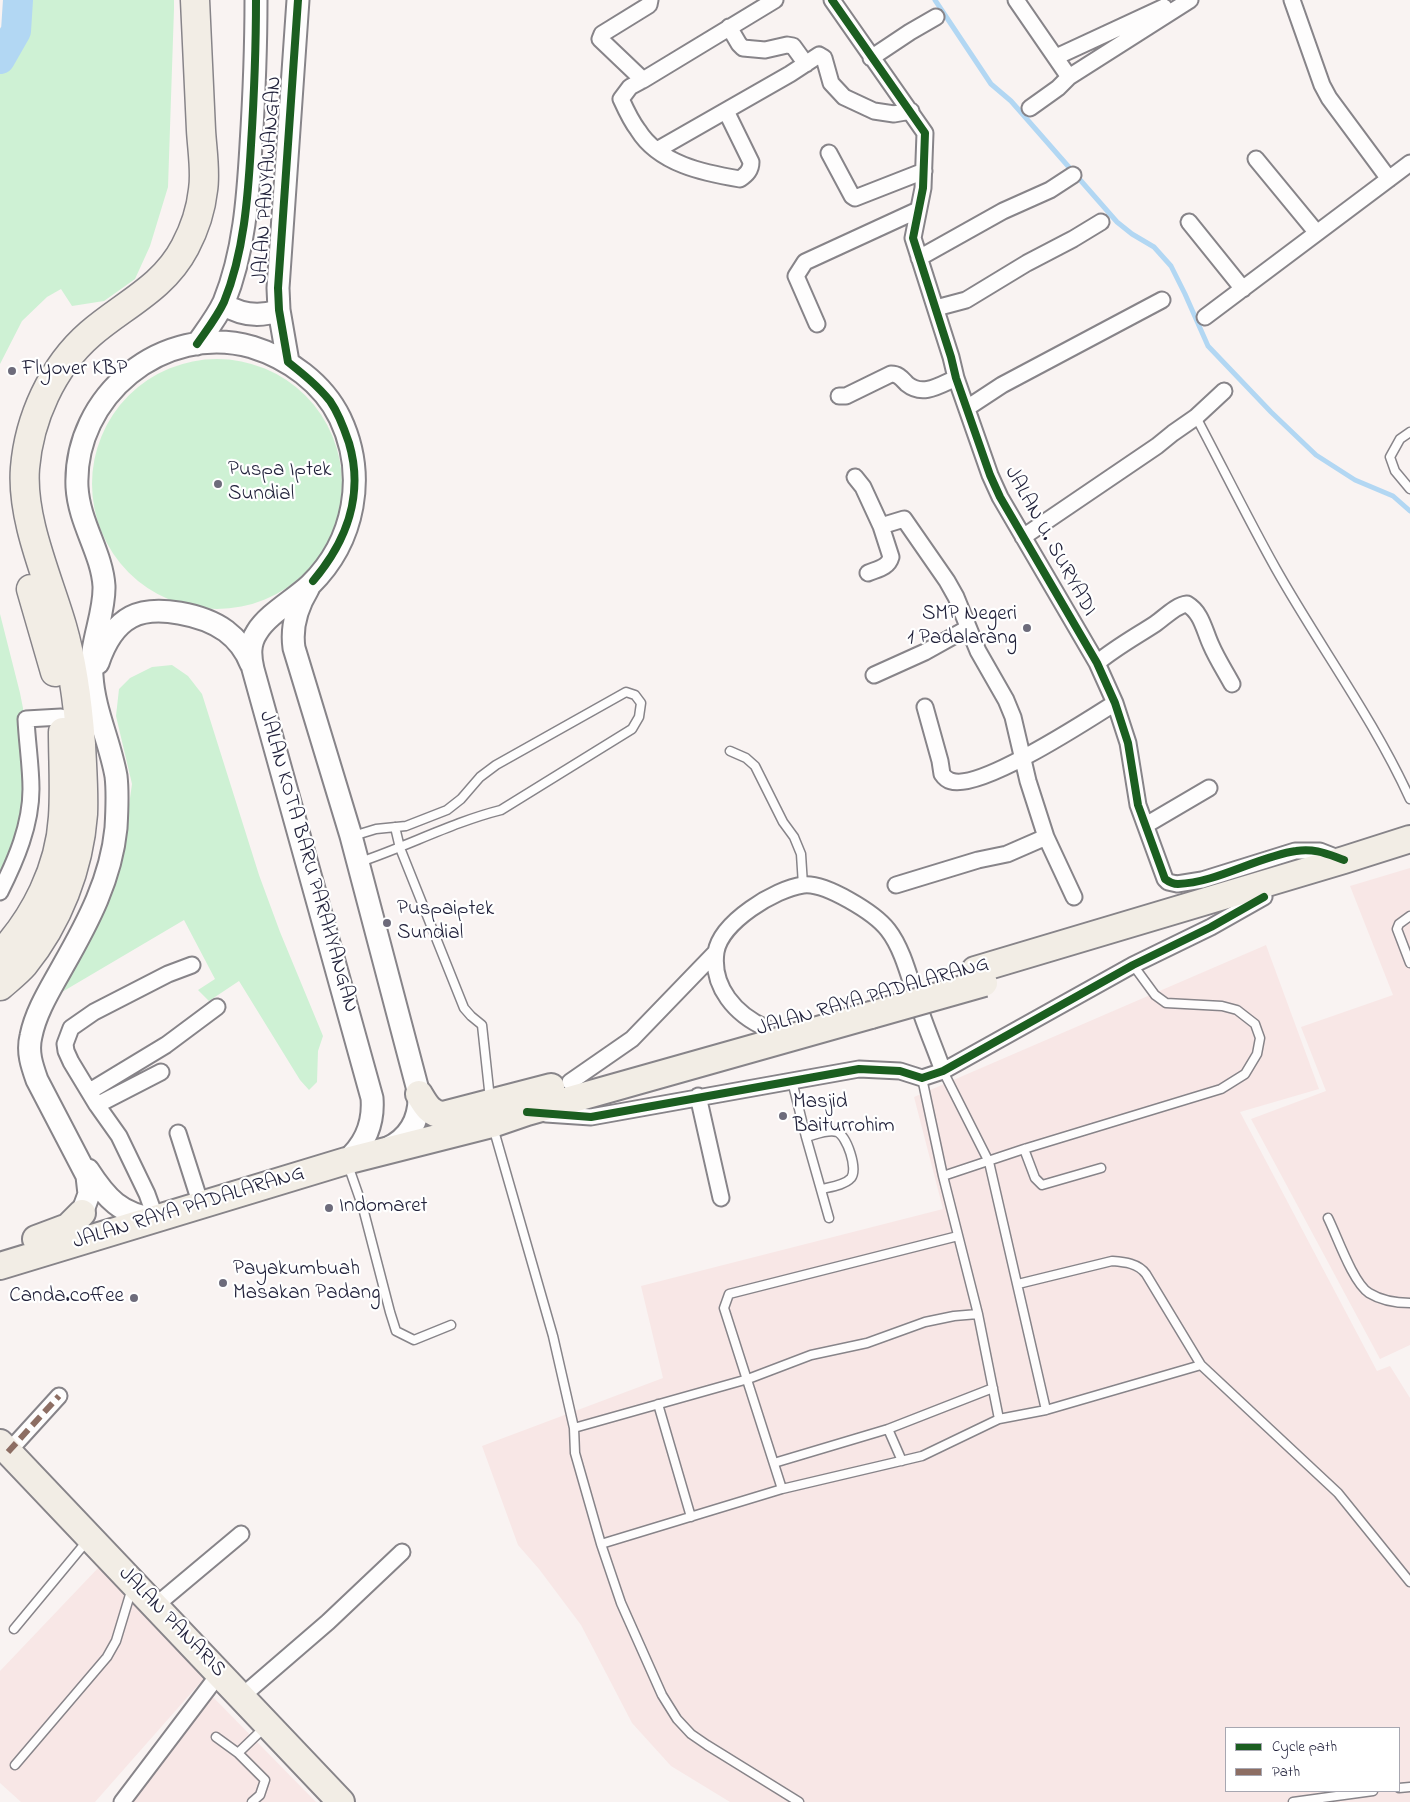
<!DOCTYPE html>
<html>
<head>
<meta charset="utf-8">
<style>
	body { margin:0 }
	#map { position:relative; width:1410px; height:1802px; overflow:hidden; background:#f9f3f2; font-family:"Indie Flower",sans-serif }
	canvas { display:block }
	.legend { position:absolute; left:1225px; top:1727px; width:175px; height:65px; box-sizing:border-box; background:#fff; border:1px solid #a7a7b1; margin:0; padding:6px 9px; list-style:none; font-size:15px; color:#22223b }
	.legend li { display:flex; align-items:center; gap:10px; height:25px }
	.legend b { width:25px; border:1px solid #a7a7b1 }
</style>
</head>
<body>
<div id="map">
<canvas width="1410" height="1802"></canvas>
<ul class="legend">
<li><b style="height:6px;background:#1b5e20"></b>Cycle path</li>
<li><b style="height:6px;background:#8d6e63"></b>Path</li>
</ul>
</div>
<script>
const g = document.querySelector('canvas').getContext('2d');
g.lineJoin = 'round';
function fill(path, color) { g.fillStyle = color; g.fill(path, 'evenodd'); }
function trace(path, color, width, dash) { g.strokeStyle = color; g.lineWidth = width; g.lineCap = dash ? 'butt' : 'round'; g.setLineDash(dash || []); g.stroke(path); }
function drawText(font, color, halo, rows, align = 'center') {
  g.font = font + ' "Indie Flower",sans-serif'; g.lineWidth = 4.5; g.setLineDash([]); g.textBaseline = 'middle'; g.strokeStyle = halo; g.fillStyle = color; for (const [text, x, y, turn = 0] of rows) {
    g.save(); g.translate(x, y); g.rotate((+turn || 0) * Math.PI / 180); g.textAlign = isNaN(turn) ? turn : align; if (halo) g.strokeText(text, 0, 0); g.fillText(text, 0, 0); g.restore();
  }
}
fill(new Path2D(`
	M1410,868V1345L1380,1359L1251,1119L1326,1091L1301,1027L1393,995L1350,886Z
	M1266,945L1319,1089L1240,1112L1377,1371L1390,1366L1410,1398V1802H730L671,1766L632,1723L581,1625L539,1569L518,1545L482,1446L663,1378L641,1286L943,1209L914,1097ZM1226,1728H1399V1791H1226Z
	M99,1567L207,1675L95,1802H21L0,1783V1671Z
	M210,1694L316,1802H124Z`), '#f8e7e6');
fill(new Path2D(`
	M9,0H174V9L168,187L150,246L135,279L104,301L72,306L61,289L47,297L22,321L0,364V48L8,35Z
	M92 484a125 125 0 1 1 250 0a125 125 0 1 1-250 0Z
	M0,614L20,693L36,774L38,806L24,861L0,900Z
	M172,665L188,676L202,694L259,875L280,932L323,1036L318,1051L317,1082L309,1090L300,1080L239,981L209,1001L198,990L215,979L184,920L62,992L96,928L123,847L132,784L116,716L119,689L130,678L152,667Z`), '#cef1d4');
trace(new Path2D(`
	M935,0L991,84L1011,101L1117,222L1132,234L1154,247L1171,266L1185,294L1208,346L1271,412L1316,455L1355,480L1393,496L1410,511`), '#b2d7f3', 5);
trace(new Path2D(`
	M0,59L16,31L18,0`), '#b2d7f3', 30);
const service = new Path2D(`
	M1196,417C1223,468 1248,519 1276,569C1320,647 1373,718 1410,799
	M1410,432L1400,439L1390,457L1395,471L1410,489
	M730,751L746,758L755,766L783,822L794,837L801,854L803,885
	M395,827L400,848L464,1008L471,1016L482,1025L490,1099
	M353,836L376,829L406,826L447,810L461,799L480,777L496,765L626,692L635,695L641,703L639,717L632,729L501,810C453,822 408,846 360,862
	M1410,916L1399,924L1397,929L1410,963
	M943,1071L989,1162L1046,1410
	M922,1078L943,1176L978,1314
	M792,1081L806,1137L829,1218
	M493,1127L553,1336L574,1428L575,1453L601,1544L621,1603L662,1695L677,1719L691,1734L707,1745L799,1802
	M806,1137C815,1135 828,1129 837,1132C847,1136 858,1169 851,1178C845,1185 830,1187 822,1189
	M1024,1149L1035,1178L1042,1185L1101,1168
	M348,1165L363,1208L390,1312L396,1331L414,1340L451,1325
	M943,1176L1024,1149L1221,1089L1245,1074L1257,1054L1260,1038L1255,1024L1237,1010L1222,1006L1166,1003L1155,995L1133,965
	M1328,1218C1337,1236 1353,1283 1369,1293C1382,1301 1395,1303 1410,1303
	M1018,1284L1112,1261C1124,1262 1138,1263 1146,1274L1201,1365L1338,1493L1410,1582
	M658,1404L691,1517
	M574,1428L748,1379L811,1355L867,1343L925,1322L954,1316L978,1314L999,1419
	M888,1429L902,1461
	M774,1463L888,1429L993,1388
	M782,1489L724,1308L729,1294L958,1236
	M601,1544L782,1489L922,1456L999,1419L1046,1410L1201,1365
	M14,1629L87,1541
	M216,1737L238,1753L265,1780L260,1795L252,1802
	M238,1753L265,1727
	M15,1765L107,1657L116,1641L132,1588
	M1399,1788L1410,1787
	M1293,1802L1373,1791`);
const minor = new Path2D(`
	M650,0L649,5L602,34L600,39L643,80L775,0
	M832,0L925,133L923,188L913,238L951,357L956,378L990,475L1000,497L1097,663L1115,703L1128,743L1138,805L1165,879L1168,882L1177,884L1202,880L1295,851H1320L1343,860
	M1016,0L1069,77
	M1292,0L1322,85L1329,98L1389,179
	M729,27L739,44L743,48L765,50L787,45L793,46L806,64
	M1056,57L1164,7
	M871,58L910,32L936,17
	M643,80L630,87L621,99C626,110 631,121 638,130C659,164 704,173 740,179C747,174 751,170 751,162L726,111
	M1030,108L1058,88L1069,77L1190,0
	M657,150L790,74L819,55L824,58L831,83L844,97L874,111L894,114L911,111
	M829,153L852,196L855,198L924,171
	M1256,159L1317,233
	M1189,222L1243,289
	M919,258L1003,211L1050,190L1073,175
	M936,308L966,300L1027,263L1073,239L1101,222
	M1205,317L1410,163
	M817,324L796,276L805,262L918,210
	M839,396H846L891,374C899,374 902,379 907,384C923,397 940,385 956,378
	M967,408L1002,385L1162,300
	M855,477L863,487L881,526
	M1023,537L1157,446L1173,433L1196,417L1224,391
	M868,573C877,569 888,568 891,557L881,526L904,519L947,581L956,597L978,651L1006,700L1013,717L1028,781L1046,837L1074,897
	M1097,663C1115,648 1135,637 1155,624C1164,618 1176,605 1187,604C1202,613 1204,630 1211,645C1217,659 1225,671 1232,684
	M874,675L925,652L968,628
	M925,707L940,761L942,774C944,777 947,780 951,781C980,791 1088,720 1115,703
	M1146,825L1209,788
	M896,885L978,860L1007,854L1046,837
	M0,892C16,860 31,825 31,789C31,766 27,742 26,719L61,717
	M766,1028C736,1015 711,987 716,952C721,922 775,889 803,885C825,882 875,913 888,930C903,949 910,980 918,1003C925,1026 935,1048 943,1071
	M570,1082L632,1039L716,952
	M90,1091L166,1045L217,1007
	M698,1096L721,1198
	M97,1105L161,1072
	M546,1114L591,1117L859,1069L900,1071L922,1078L943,1071L1133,965L1211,927L1264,897
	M178,1133L201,1205
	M156,1219L147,1194L119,1136L97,1105L71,1062L66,1051L65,1044L71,1028L94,1012L168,974L192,965
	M8,1452L59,1396
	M155,1606L241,1534
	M241,1697L328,1622L402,1552
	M122,1802L219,1674`);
const secondary = new Path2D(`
	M223,304C241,315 259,318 279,310
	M197,344C206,331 217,317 224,302C244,253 248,197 251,145C254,97 256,49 256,0
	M288,362L279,310L278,288L298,0
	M308,589C297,607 291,627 294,648L351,836L419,1094C420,1118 411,1137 388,1148
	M98,663C104,645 114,626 131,617C156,604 204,615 226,631C238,640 246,651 251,664
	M88,1170C106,1198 121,1215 156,1219
	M82,1213L89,1194L87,1176L37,1080C32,1066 27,1052 31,1036C36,1011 51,988 63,966C88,922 111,879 116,828C117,811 118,793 116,776C110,742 94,710 92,676C89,644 105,615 104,586C102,553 79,523 77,487C73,396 163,322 252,347C288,358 323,383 340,418C367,475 355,541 310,585C294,600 268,614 257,632C249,644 250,656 253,669L372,1098C374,1123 365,1145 346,1161`);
const trunk = new Path2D(`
	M975,970L1344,860L1410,839
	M419,1094C425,1104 430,1114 443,1115L551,1087
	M36,1239L68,1227L82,1213
	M0,1266L346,1161L492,1124L527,1112L871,1015
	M0,1443L341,1802`);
const motorway = new Path2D(`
	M31,589L55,672
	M0,955C35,918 60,868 63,817C65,789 63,760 63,732
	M0,986C8,979 17,972 24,964C58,922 79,868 83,814C84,791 82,767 81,744C78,704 73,664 62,626C48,578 21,519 25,468C29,419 52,367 90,334C123,305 163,289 185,247C194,230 201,209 203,190C206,172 202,149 201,130C199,87 197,43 195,0`);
trace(service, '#878489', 11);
trace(minor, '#878489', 19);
trace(secondary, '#878489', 25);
trace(trunk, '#878489', 30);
trace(motorway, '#878489', 31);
trace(service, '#fefdfd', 8);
trace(minor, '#fefdfd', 15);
trace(secondary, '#fefdfd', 21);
trace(trunk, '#f2ede5', 26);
trace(motorway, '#f2ede5', 28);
const trunkBridge = new Path2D(`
	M871,1015L984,983`);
trace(trunkBridge, '#878489', 30, []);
trace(trunkBridge, '#f2ede5', 26);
trace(new Path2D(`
	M8,1452L59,1396`), '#8d6e63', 6, [12, 6]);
trace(new Path2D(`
	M298,0L278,288L279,310L288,362C303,374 318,386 330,401C339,414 344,428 349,443C364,494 347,541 313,581
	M832,0L925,133L923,188L913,238L951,357L956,378L990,475L1000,497L1097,663L1115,703L1128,743L1138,805L1165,879C1169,882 1173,884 1178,884C1216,883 1259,856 1296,851C1315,848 1327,854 1344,860
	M197,344C206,331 217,317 224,302C244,253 248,197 251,145C254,97 256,49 256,0
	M527,1112L591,1117L859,1069L900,1071L922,1078L943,1071L1133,965L1211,927L1264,897`), '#1b5e20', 8);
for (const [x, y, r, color] of [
	[12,371,5,"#6d6b7b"],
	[218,484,5,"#6d6b7b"],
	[1027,628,5,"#6d6b7b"],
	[387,923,5,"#6d6b7b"],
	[783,1116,5,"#6d6b7b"],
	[329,1208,5,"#6d6b7b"],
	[223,1283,5,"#6d6b7b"],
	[134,1298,5,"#6d6b7b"]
]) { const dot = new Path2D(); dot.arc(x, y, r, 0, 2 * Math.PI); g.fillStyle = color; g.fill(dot); trace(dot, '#fff', 2); }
drawText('21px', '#22223b', '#fff', [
	["JALAN PANYAWANGAN",269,180,-86],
	["JALAN U. SURYADI",1049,542,61],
	["JALAN KOTA BARU PARAHYANGAN",307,862,74],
	["JALAN RAYA PADALARANG",873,998,-16],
	["JALAN RAYA PADALARANG",189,1209,-17],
	["JALAN PANARIS",171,1623,46]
]);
drawText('21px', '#22223b', '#fff', [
	["Flyover KBP",22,371],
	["Puspa Iptek",228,472],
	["Sundial",228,496],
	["SMP Negeri",1017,616,"right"],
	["1 Padalarang",1017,640,"right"],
	["Puspaiptek",397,911],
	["Sundial",397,935],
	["Masjid",793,1104],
	["Baiturrohim",793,1128],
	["Indomaret",339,1208],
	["Payakumbuah",233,1271],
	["Masakan Padang",233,1295],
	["Canda.coffee",124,1298,"right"]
], 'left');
</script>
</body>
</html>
